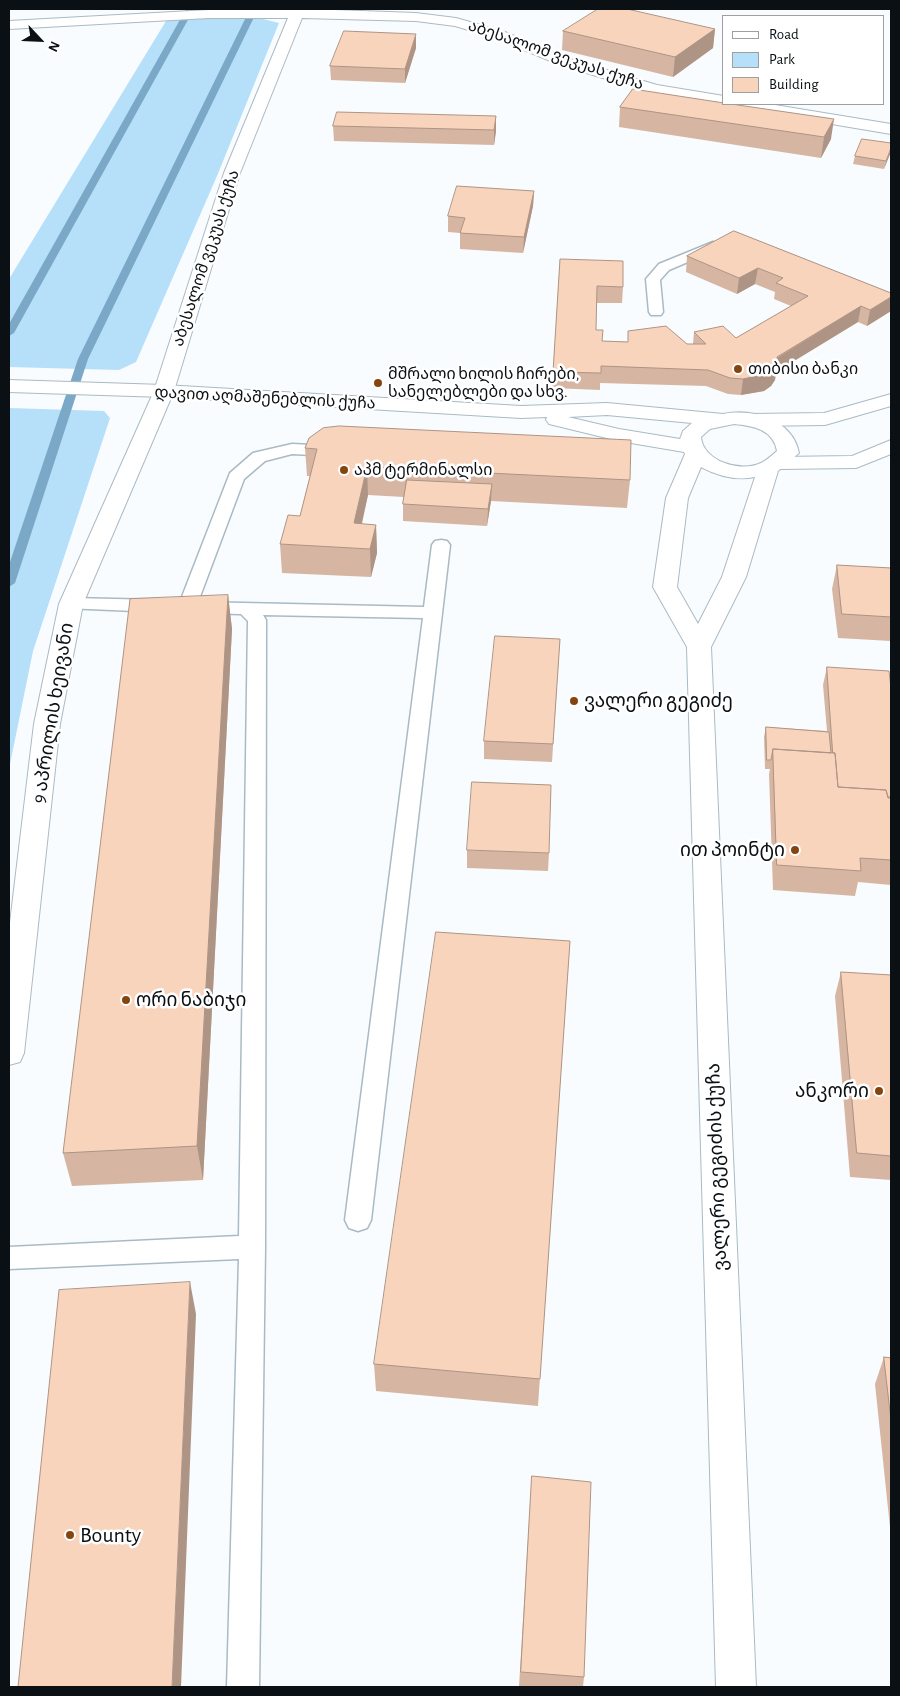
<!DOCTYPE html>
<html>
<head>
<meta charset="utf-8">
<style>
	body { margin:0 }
	#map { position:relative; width:900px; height:1696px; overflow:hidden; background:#f8fcfe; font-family:"Alegreya Sans",sans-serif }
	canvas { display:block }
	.frame { position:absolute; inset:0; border:10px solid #0a1013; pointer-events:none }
	.legend { position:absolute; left:722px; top:15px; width:162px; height:90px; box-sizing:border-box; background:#fff; border:1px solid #9d9fa1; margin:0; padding:6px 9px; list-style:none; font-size:15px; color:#0a1013 }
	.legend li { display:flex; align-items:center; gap:10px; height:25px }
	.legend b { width:25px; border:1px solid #9d9fa1 }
	.north { position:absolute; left:15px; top:15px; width:50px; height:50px; -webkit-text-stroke:4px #fff; paint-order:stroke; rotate:115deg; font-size:14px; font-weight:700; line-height:20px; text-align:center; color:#0a1013 }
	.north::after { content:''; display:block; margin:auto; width:18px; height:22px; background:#0a1013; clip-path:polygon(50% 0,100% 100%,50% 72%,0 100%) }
</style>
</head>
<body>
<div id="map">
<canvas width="900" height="1696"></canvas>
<div class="frame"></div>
<ul class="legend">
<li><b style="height:6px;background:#fff"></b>Road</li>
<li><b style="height:14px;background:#b6dff9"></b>Park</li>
<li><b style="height:14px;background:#f9d4bd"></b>Building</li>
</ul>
<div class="north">N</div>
</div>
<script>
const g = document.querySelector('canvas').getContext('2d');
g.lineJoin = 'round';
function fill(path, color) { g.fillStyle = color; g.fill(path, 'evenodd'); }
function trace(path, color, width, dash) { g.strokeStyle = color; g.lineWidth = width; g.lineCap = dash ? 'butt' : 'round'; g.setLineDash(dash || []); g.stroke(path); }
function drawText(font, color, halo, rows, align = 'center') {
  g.font = font + ' "Alegreya Sans","Noto Sans Georgian",sans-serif'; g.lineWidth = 5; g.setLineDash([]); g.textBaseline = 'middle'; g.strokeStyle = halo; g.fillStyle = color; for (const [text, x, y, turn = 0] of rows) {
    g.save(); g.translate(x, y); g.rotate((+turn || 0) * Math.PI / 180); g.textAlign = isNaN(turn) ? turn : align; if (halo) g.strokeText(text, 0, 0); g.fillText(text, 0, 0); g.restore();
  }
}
fill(new Path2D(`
	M201,18L263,19L279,23L217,176L136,362L119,370L9,367V279L166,21Z
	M9,408L104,411L110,418L33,651L9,769Z`), '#b6dff9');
fill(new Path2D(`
	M186,9H194L14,333L9,336V324Z
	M250,9H258L88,359L15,583L9,587V565L78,359Z`), '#7ba8c6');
const service = new Path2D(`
	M713,242L720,246L718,249L669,270L660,280L663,312L661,315H651L649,312L646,279L659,264Z
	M292,444L333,446L339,448L341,451L339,454L333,456L292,454L265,461L244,479L198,602L424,607L432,545L435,541L441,540L447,541L450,545L371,1220L367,1228L358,1231L349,1228L345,1220L423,618L263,615L266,620L265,1247L259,1687H227L239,1259L9,1269V1247L239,1236L248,621L241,614C226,614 211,613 196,611C192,611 186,612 181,611L178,607L230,473L253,453Z
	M71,598L158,600L164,602L167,606L164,610L158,612L65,608L62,604L65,600Z`);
const minor = new Path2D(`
	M306,9L416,13L456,18L505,32L570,59L657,85L724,96V104H730L724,106L649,92L560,65L495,38L455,26L416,21L302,18L240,173L174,391L83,604L60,724L24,1053L20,1062L9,1065V931L34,724L59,604L154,391L224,173L288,18H209L9,29V21L209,10Z
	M734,104H769L891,124V134L742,109L736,107Z
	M891,394V406L825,425L752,426L745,424L742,420L745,416L752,414L824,413Z
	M891,440V454L856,468L780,469L772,468L769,463L772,458L780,457L852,456Z`);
const tertiary = new Path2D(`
	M9,380L164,385L521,406L607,403L723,414C753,408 793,420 799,453L778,471L746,577L711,647L756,1687H716L687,647L653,587L666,498L685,454L684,452L619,441L549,424L546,420L547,417L521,418L164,397L9,392ZM607,415L692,423L683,431L680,439L619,429L568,417ZM734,424C753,426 773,429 777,451C772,455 767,460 761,463C740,473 703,461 701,437L710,429ZM701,467C718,476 736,481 755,477L722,577L698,624L677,587L688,498Z`);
trace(service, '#aabac5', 3);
trace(minor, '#aabac5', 2);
trace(tertiary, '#aabac5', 2);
fill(service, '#fff');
fill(minor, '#fff');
fill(tertiary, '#fff');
fill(new Path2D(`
	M715,29L713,48L673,77L562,50L563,31Z
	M416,48L405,83L331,80L330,66Z
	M633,89L831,139L821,158L619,127L620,107Z
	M496,116V131L494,145L334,141L333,126Z
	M891,143L884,169L853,164L855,156Z
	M534,191L533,206L523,253L460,249V233L448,232V216Z
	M734,231L891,293V311L867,326L858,322L776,372L775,380L771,386L764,391L741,395L728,394L706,386L600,383V390L552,388L560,259L623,287L622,303H596V330L602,341L628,342V331L687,344H693L694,332L736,338L791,306L774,299L775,292L755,284L737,294L686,272L687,256Z
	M305,448L630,480L627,508L491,501L487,526L403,521V504L404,497L368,495L362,524L376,525L377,553L371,577L282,573L280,544L300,516L310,476H307Z
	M837,565L891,568V641L838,638L832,589Z
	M228,595L232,629L203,1180L72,1186L63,1153Z
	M560,639L552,762L484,759V741Z
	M827,667L891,680V885L858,882L855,896L773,890L769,774L770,769H765L764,737L766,727L827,731L823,685Z
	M467,850L549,853L548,871L467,868Z
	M570,941L538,1406L376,1391L374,1364Z
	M841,972L891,975V1180L850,1177L835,996Z
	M884,1357L891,1358V1537L875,1384Z
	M532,1476L584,1677L583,1687H533L519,1686Z`), '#d6b6a3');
fill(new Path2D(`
	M715,29L713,48L673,77L675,57Z
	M416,34V48L405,83V69Z
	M496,116V131L494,145V130Z
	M834,119L831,139L821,158L824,137Z
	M891,148V152L884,169L886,161Z
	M534,191L533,206L523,253L524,237Z
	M758,268L755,284L737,294L739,278Z
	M891,297V311L867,326L870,310Z
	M861,306L858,322L776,372L775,380L771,386L764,391L741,395L743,379Z
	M367,467L368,495L356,548L354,523Z
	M492,484L491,501L487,526L488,509Z
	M376,525L377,553L371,577L370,549Z
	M228,595L232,629L203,1180L197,1146Z
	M190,1282L196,1314L181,1687H172Z`), '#ae9484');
const building = new Path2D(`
	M598,9H627L715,29L675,57L563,31Z
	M344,31L416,34L405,69L330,66Z
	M633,89L724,103V104H731L834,119L824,137L620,107Z
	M337,112L496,116L494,130L333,126Z
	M862,139L891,143V148L886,161L855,156Z
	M457,186L534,191L524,237L460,233L465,218L448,216Z
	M734,231L891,293V297L870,310L861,306L777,357L778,363L774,369L766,374L743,379L730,378L708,370L601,366V373L553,372L560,259L623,261V287L597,286L596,330H603L602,341L628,342V331L666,326L687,344H706L694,332L723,326L736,338L808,296L776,283L783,278L758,268L739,278L687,256Z
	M339,426L631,440L630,480L367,467L354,523L376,525L370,549L280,544L288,515L300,516L317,449L305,448L309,438L323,428Z
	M407,480L492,484L488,509L403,504Z
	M837,565L891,568V617L842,614Z
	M228,595L197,1146L63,1153L130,599Z
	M495,636L560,639L553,744L484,741Z
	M827,667L889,671L891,688V797H888L886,790L838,787L835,753H833Z
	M766,727L829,732L831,753L773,749L771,760H767Z
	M773,749L835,753L838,787L886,790L888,798H891V860L860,858L861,871L777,865Z
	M472,782L551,785L549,853L467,850Z
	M436,932L570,941L540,1379L374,1364Z
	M841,972L891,975V1156L857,1153Z
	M190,1282L172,1687H18L59,1290Z
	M884,1357L891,1358V1420Z
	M532,1476L591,1482L584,1677L521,1672Z`);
fill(building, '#f9d4bd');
trace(building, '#ae9484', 1);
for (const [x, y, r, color] of [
	[738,369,5,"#86450e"],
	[378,383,5,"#86450e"],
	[344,470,5,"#86450e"],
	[574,701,5,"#86450e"],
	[795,850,5,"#86450e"],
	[126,1000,5,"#86450e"],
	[879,1091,5,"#86450e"],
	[70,1535,5,"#86450e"]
]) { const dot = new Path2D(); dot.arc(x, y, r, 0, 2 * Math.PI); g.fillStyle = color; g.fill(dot); trace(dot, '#fff', 2); }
drawText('16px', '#0a1013', '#fff', [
	["აბესალომ ვეკუას ქუჩა",556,55,19],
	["აბესალომ ვეკუას ქუჩა",206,258,-72],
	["დავით აღმაშენებლის ქუჩა",265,398,3]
]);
drawText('16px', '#0a1013', '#fff', [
	["თიბისი ბანკი",748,369],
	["მშრალი ხილის ჩირები,",388,374],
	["სანელებლები და სხვ.",388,392],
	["აპმ ტერმინალსი",354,470]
], 'left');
drawText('19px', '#0a1013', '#fff', [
	["ვალერი გეგიძე",584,701],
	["ით პოინტი",785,850,"right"],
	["ორი ნაბიჯი",136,1000],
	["ანკორი",869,1091,"right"]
], 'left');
drawText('19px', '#0a1013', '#fff', [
	["9 აპრილის ხეივანი",53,713,-81],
	["ვალერი გეგიძის ქუჩა",717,1167,-92]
]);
drawText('22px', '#0a1013', '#fff', [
	["Bounty",80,1535]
], 'left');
</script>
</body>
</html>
